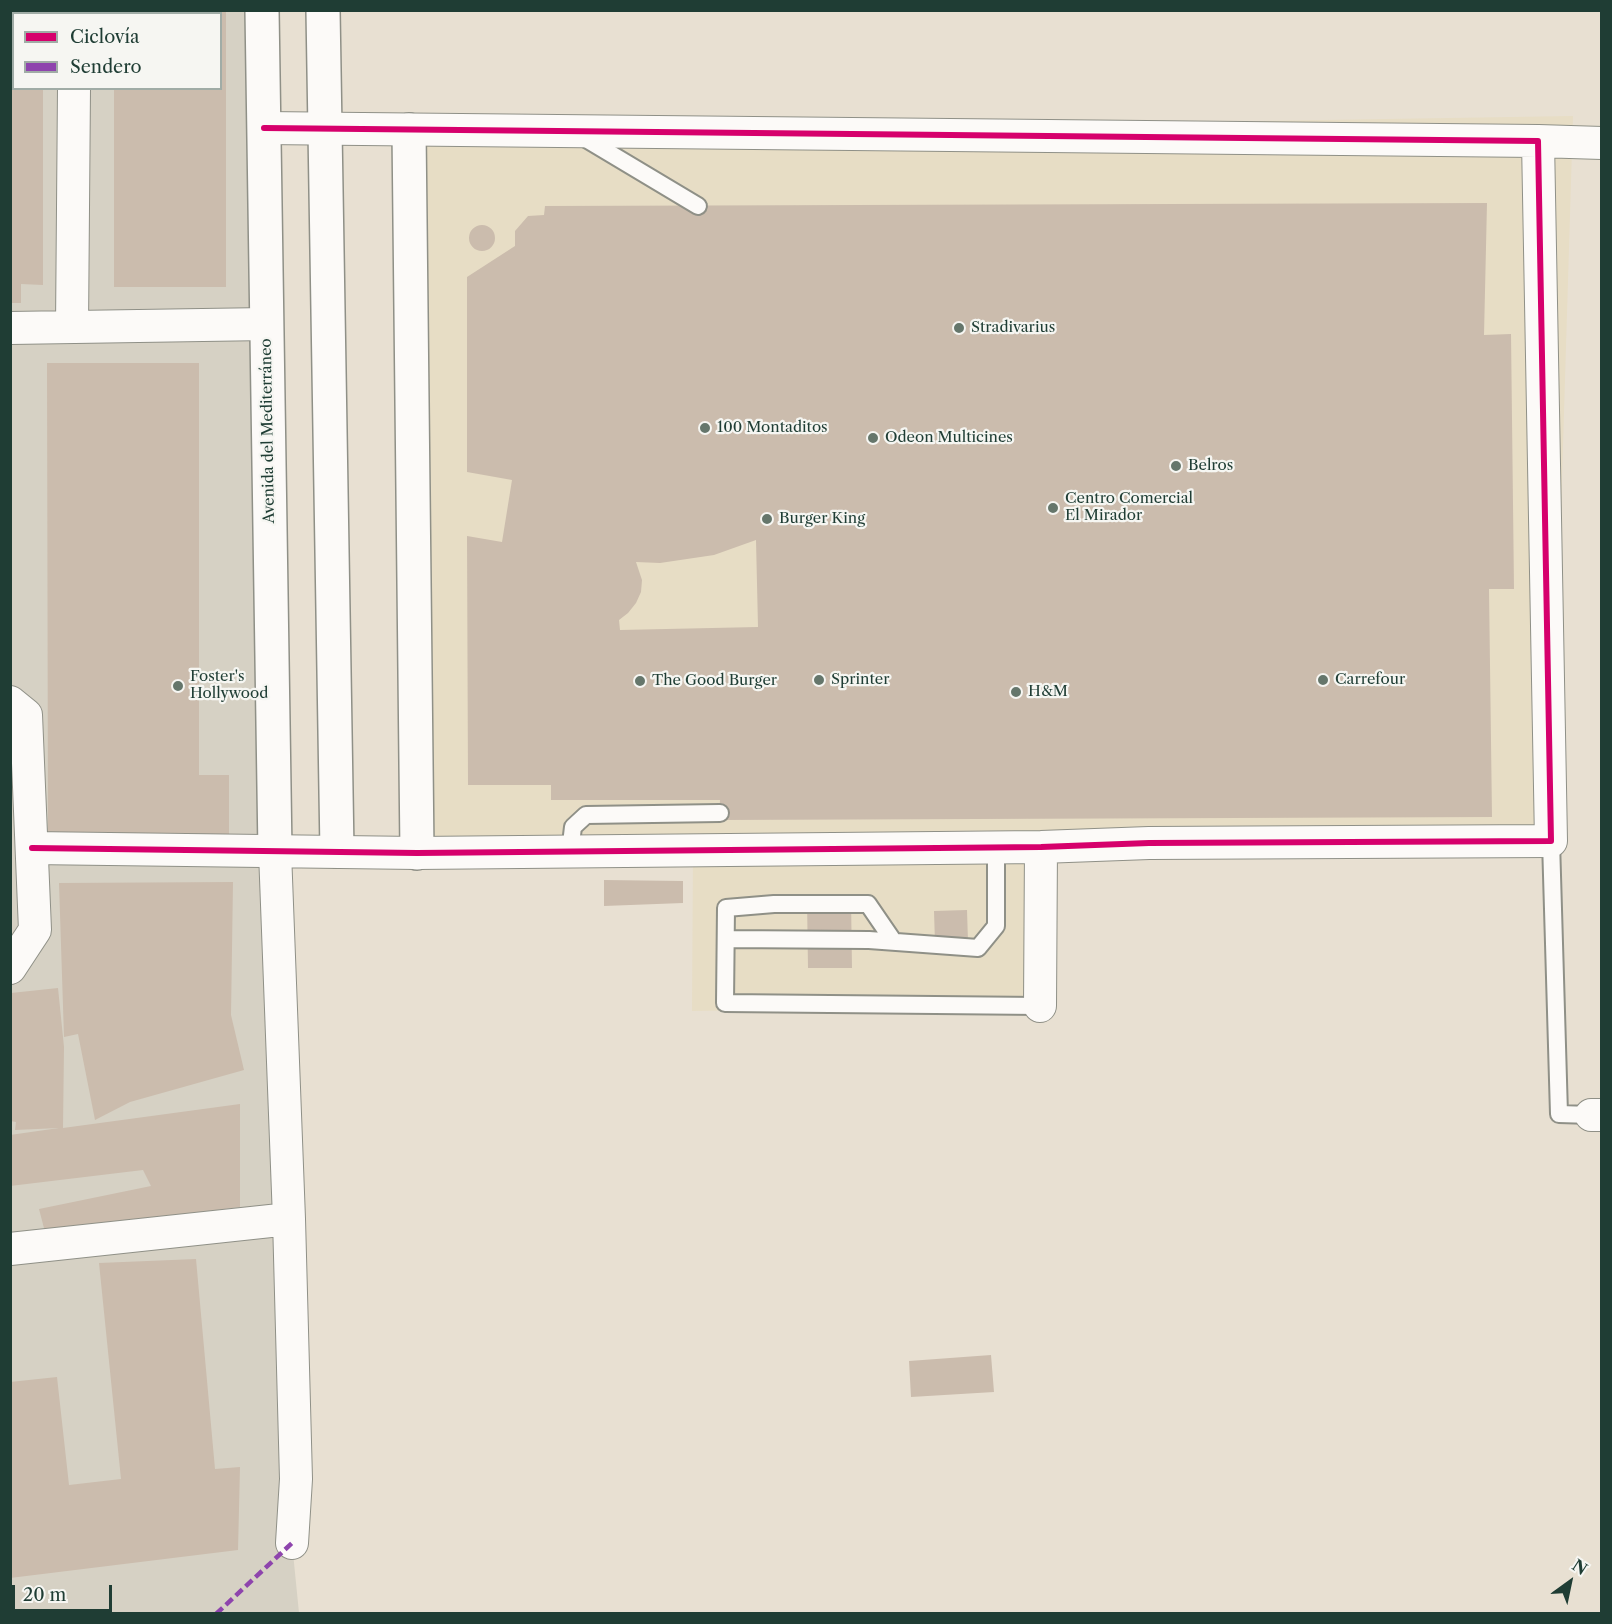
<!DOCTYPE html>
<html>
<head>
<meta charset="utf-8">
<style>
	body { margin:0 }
	#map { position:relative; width:1612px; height:1624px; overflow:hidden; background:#e8e0d2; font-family:"Libre Caslon Text",serif }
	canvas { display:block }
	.frame { position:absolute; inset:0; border:12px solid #1f3d34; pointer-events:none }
	.legend { position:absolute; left:12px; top:12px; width:210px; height:78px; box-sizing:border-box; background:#f6f6f2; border:2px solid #a0aca6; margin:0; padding:8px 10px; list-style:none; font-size:18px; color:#1f3d34 }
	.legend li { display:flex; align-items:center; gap:12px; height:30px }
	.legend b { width:30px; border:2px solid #a0aca6 }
	.north { position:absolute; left:1540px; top:1552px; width:60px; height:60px; -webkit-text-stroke:4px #f6f6f2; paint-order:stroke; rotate:33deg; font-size:16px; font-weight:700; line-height:24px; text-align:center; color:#1f3d34 }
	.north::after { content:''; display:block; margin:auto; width:21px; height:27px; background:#1f3d34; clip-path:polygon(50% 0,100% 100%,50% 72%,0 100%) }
	.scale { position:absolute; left:12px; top:1585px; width:100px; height:27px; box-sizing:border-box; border:3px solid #1f3d34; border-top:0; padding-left:8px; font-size:18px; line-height:21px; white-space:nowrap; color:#1f3d34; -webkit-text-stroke:4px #f6f6f2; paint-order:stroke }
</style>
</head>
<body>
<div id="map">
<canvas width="1612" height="1624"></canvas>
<div class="frame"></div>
<ul class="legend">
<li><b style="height:8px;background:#d6006c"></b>Ciclovía</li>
<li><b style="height:8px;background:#8e44ad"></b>Sendero</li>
</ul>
<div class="north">N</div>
<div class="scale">20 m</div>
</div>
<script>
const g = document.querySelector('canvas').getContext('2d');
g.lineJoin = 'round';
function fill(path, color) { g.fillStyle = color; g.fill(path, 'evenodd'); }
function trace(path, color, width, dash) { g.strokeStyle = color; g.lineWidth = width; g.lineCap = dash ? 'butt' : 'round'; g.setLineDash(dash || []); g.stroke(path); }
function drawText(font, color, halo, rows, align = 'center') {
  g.font = font + ' "Libre Caslon Text",serif'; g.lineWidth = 4.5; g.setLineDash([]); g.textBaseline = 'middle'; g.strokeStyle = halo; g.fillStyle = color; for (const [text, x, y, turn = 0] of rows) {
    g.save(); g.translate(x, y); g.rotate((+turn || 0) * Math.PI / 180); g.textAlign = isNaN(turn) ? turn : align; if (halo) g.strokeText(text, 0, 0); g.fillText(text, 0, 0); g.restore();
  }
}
fill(new Path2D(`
	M1573,116L1551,841L1041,847L1040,1006L692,1011L693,850L417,853L409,130L574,132Z`), '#e7ddc5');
fill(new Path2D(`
	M11,11H262L292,1543L299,1613L11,1614ZM14,14H220V88H14Z`), '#d6d1c4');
fill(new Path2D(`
	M10,10H42V14H14V88H43V285L21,284V303H10Z
	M114,10H226V287H114V88H220V14H114Z
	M1487,203L1484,335L1511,334L1514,589H1489L1492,817L719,820L720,800H551V785H468L467,536L502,542L512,480L467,472V277L515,246V231L528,216L544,215L545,206ZM756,540L758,627L620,630L619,620L628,613L636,603L641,592L642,580L636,562L660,563L714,555Z
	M469 238a13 13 0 1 1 26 0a13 13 0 1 1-26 0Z
	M47,363H199V775H229V835H48Z
	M604,880L683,881V903L604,906Z
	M233,882L231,1015L244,1070L130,1102L95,1120L78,1034L64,1037L59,883Z
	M807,898H851L852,968H808Z
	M967,910L968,942L935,943L934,911Z
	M58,988L64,1047L63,1128L240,1104V1207L45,1232L39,1209L151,1186L143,1170L10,1186V1135L59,1128L15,1130L16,1122L10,1121L11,993Z
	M196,1259L215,1469L240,1467L238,1550L10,1578V1382L57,1377L69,1485L121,1479L99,1263Z
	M991,1355L994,1392L911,1397L909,1361Z`), '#cbbcad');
const service = new Path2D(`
	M581,136L698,206
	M1551,841L1559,1114L1591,1115
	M570,852L573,827L586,815L720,813
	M726,939L869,940L978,948L996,926V846
	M894,942L868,904H774L726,908L725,1003L1040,1006`);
const minor = new Path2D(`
	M75,14V10
	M1538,141L1602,143
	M72,327L74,88
	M10,328L267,324
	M10,702L26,715L35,930L10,968
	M32,848L417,853L1041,847L1149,843L1551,841L1538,141L264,128
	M275,852L289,1219L296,1479L292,1543
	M1040,1006L1041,847
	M1591,1115H1602
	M10,1249L289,1219`);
const tertiary = new Path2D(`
	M262,10L275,852
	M323,10L337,851
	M409,130L417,853`);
trace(service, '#8f9087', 20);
trace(minor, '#8f9087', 34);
trace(tertiary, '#8f9087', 36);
trace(service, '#fcfaf8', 16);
trace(minor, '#fcfaf8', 32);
trace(tertiary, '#fcfaf8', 33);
trace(new Path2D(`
	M216,1614L292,1543`), '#8e44ad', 4.5, [9, 4.5]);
trace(new Path2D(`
	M32,848L417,853L1041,847L1149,843L1551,841L1538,141L264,128`), '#d6006c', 6);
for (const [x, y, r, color] of [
	[959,328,6,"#65766b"],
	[705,428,6,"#65766b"],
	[873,438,6,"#65766b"],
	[1176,466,6,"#65766b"],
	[1053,508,6,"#65766b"],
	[767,519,6,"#65766b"],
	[819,680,6,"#65766b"],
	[1323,680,6,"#65766b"],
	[640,681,6,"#65766b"],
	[178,686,6,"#65766b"],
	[1016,692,6,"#65766b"]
]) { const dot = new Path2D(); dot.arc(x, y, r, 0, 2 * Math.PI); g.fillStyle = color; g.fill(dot); trace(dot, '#f6f6f2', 2); }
drawText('15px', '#1f3d34', '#f6f6f2', [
	["Stradivarius",971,328],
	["100 Montaditos",717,428],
	["Odeon Multicines",885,438],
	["Belros",1188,466],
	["Centro Comercial",1065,499],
	["El Mirador",1065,516],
	["Burger King",779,519],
	["Foster's",190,677],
	["Hollywood",190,694],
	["Sprinter",831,680],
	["Carrefour",1335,680],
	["The Good Burger",652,681],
	["H&M",1028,692]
], 'left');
drawText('15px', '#1f3d34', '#f6f6f2', [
	["Avenida del Mediterráneo",268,431,-91]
]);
</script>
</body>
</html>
